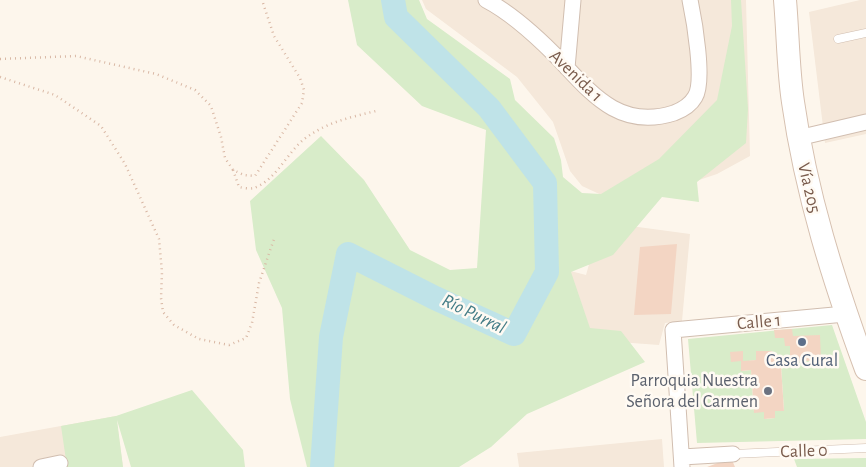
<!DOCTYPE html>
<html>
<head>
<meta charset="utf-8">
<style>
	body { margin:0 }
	canvas { display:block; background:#fdf6ec }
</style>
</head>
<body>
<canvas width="866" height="467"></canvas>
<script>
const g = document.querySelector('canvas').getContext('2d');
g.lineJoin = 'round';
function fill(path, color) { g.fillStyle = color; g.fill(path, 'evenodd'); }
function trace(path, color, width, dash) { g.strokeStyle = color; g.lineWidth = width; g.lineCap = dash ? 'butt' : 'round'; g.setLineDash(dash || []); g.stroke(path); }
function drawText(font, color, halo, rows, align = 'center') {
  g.font = font + ' "Alegreya Sans",sans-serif'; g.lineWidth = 5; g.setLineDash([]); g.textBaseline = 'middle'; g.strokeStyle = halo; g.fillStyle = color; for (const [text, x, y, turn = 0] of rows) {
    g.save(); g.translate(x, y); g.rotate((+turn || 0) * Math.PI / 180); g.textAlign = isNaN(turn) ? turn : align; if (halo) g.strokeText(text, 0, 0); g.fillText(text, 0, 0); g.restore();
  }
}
fill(new Path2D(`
	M422,0H746L750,156L717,174L675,188L608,198L582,186L570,171L553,122L517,77L426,9Z
	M860,0H866V134L825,143L809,12Z
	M601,222L690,234L682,321L665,323L659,345L537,336L551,266L586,275Z
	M116,416L123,467H0V437Z
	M662,439L664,467H519L517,453Z`), '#f5e8da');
fill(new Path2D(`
	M348,0H419L427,19L510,79L515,100L554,138L561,160L563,177L582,193L601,194L659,159L717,100L732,26L731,0H741L748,109L746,143L697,182L699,202L662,197L613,255L571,272L590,328L621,331L645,362L527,414L491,447L459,467H307L290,399L282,308L256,250L250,201L321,136L364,180L410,250L450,270L477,268L486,130L422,106L357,45Z
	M832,325L866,422V439L697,443L688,339ZM756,351H772L773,359L790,358V365L781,366L784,411H775V418L764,419V412H754L751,370L742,371L741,362L756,360Z
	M192,390L243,450L245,467H131L117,420L123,467H67L61,426L116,416Z
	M866,458V467H797L794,459Z`), '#d8ecc9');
trace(new Path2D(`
	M322,467L331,337L348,254L435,298L514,334L547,272L545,183L489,108L396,17L393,0`), '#bfe3e8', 24);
fill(new Path2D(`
	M677,244L671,314L634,315L640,247Z
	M792,329L793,336L820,335L821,360L790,362V365L781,366L784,411H775V418L764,419V412L754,413L751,370L741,371V361L731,362L730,352L743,351V361L756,360V351H772L773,359L790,358V346H785L784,338H775L774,330Z
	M731,458L735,467H707Z`), '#f3d5c3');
const lane = new Path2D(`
	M838,39L866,33
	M733,454L866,448`);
const street = new Path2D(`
	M486,0C511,13 534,34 554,54C589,90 617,131 674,113C682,110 691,104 695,97C705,82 694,19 690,0
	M567,68L573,0
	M798,138L866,122
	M682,457L733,454
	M41,467L60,463
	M682,467L673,330L845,314`);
const secondary = new Path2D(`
	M785,0C788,34 788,69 793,102C806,194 834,282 866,369`);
trace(lane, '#d1beb0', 9);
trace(street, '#d1beb0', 17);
trace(secondary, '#d6c0b0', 24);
trace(new Path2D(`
	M0,59L76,56L156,74L195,90L211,106L221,137L225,158L233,170L244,175L255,176L302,103L304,90L300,78L274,36L262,0
	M0,77L55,95L101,126L125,164L159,239L162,272L161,298L163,312L174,325L199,339L229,345L246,338L252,323L259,283L274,239
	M233,170L239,187C243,188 250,189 254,188C277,180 288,150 307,137C328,122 351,117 376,111`), '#d9b8a5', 2.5, [1, 4]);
trace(lane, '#fff', 8);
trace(street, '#fff', 15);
trace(secondary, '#fff', 22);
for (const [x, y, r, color] of [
	[802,342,5,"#5c6f8a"],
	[768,391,5,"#6b7280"]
]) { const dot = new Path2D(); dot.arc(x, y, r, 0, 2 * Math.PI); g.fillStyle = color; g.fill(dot); trace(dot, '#fffaf3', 2); }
drawText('18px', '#7a5c4d', '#fffaf3', [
	["Avenida 1",576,76,44],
	["Vía 205",809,188,77],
	["Calle 1",759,322,-5],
	["Calle 0",804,451,-2]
]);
drawText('18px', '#4e5e75', '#fffaf3', [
	["Casa Cural",802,361]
]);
drawText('18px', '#5b616d', '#fffaf3', [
	["Parroquia Nuestra",758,381],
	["Señora del Carmen",758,402]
], 'right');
drawText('italic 19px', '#437c86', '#fffaf3', [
	["Río Purral",474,314,26]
]);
</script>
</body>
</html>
